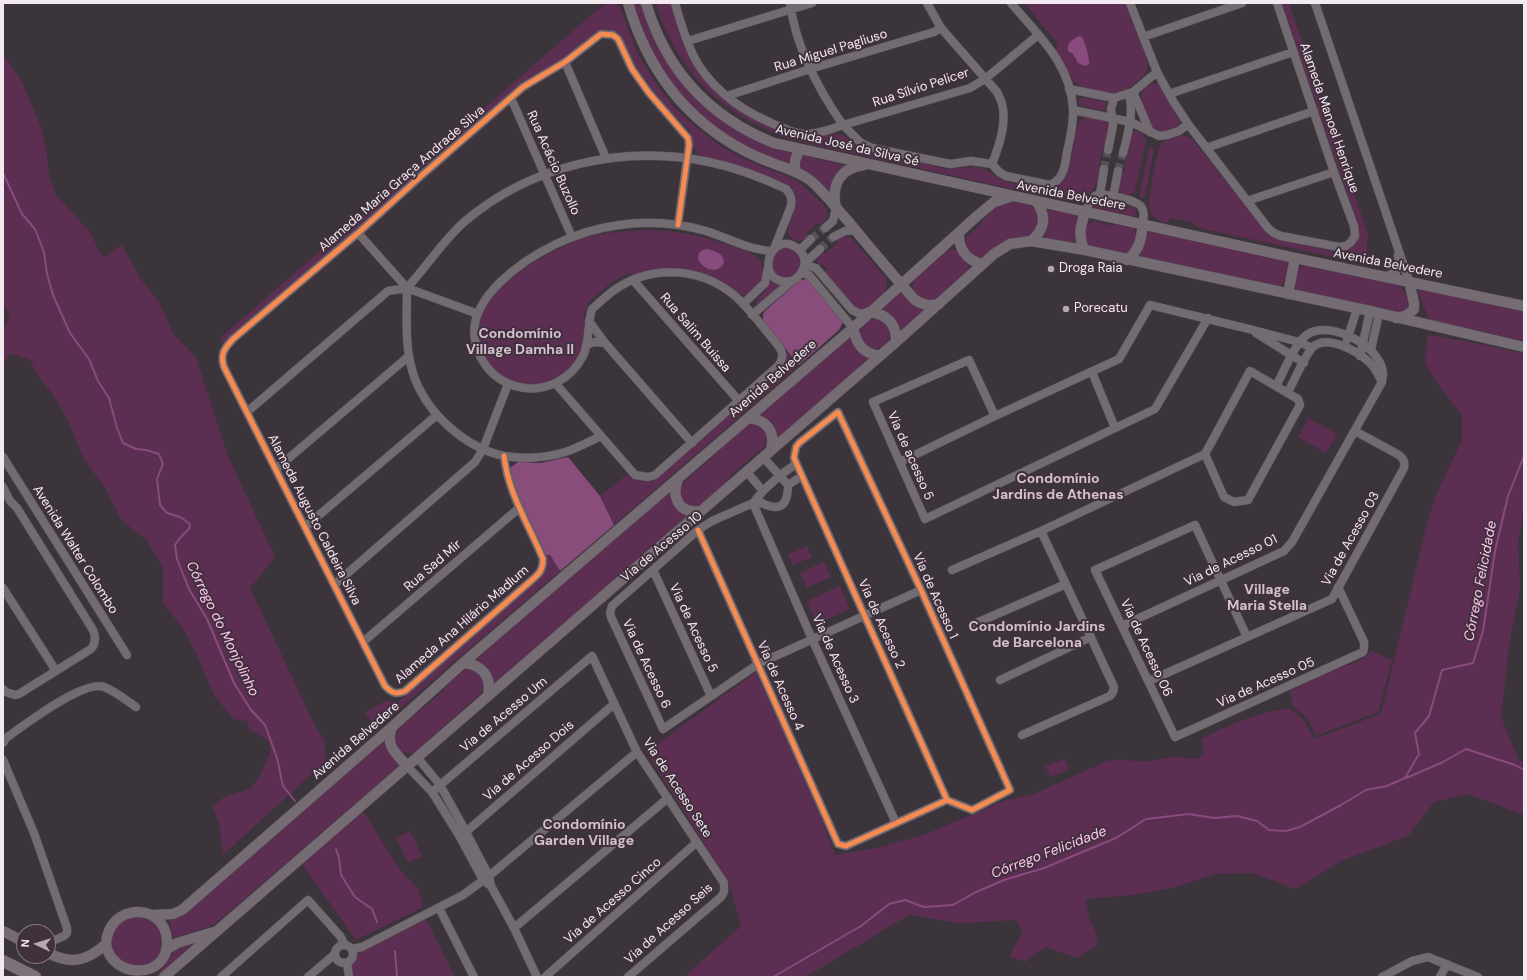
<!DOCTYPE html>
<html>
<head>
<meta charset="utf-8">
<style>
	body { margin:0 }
	#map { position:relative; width:1527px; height:980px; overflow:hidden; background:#3c343b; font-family:"DM Sans",sans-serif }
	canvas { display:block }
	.frame { position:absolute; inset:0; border:4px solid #f3e9f0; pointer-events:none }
	.north { position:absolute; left:16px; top:924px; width:40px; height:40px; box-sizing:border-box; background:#40313c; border:1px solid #887b84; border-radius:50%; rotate:274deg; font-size:11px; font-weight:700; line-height:16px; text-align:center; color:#f3e9f0 }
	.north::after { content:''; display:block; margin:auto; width:14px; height:18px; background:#b3aab1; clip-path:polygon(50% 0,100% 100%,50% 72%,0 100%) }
</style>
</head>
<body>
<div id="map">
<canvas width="1527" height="980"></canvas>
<div class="frame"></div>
<div class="north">N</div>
</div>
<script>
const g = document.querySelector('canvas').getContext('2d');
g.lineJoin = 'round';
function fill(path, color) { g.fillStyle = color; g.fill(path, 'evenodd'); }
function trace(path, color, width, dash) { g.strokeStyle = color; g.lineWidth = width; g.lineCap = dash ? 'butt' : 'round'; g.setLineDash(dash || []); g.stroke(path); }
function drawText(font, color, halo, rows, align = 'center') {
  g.font = font + ' "DM Sans",sans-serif'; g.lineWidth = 4; g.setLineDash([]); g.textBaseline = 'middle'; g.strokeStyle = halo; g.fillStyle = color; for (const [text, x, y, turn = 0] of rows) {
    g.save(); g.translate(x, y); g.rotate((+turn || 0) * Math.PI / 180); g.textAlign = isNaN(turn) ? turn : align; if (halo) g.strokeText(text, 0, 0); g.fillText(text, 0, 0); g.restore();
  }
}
fill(new Path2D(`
	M608,3H615L621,9L637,52L655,82L675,108L696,127L722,147L746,160L787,176L800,183L823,204L828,214L827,217L822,225L819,222L806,233L809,236C804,241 799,243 792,239L788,233V229L796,203L795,195L790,188L781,182L730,164L699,155C692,149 694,138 689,130L661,102L649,85L640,73L621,37L618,33L609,30H600L597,32L563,61L513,93L224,343L220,338L597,10Z
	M632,3H642L679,77L773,147L848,166L830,195L770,157L734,140L708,121L684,99L673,86L650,51Z
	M656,3H670L683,42L694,64L761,122C774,129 797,140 811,139C820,138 830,132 839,134C849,137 857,147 869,151L947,169L976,167L986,170L997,177L1010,183L1050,189L1061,184L1067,176L1078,124C1085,113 1101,116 1109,125L1105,149H1102L1099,168L1101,169C1099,181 1092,197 1078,200C1073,201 1067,200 1062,200L800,142C729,121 677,75 656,3Z
	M1024,3H1125L1146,57L1148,66L1146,72L1143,77L1124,91L1116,94L1108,93L1082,87L1074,82L1056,50L1057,43L1056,41Z
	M1282,3H1289L1368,234L1366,255L1361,261L1347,260L1199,228L1190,222L1171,218L1167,223C1141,220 1150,193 1153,176C1155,166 1157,155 1160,145C1166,137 1184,132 1192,139L1269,235L1276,238L1336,252L1345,251L1354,246L1358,238L1359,233L1357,223Z
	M3,54L21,80L40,125L46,147L49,176L56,195L90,232L103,258L122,245L140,278L159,302L174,335L196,357L228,456L275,557L250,588L317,730L324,740L326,761L223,855L219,824L213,807L224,797L250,789L260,776L270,753L269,741L249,729L247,721L233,719L214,695L196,653L184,630L163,603V568L146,539L122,521L105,488L84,459L66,416L54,396L37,374L30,360L10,353L3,365V333L10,315L3,305Z
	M1155,83L1159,85L1180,122C1178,132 1168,131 1159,133C1145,123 1129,88 1155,83Z
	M1081,97L1107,102L1104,111L1080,105L1078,101Z
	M1135,131L1142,133L1146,141L1135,191C1129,197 1118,196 1118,185C1118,181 1120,176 1121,172H1124L1127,154L1125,153L1131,133Z
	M1152,147L1154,150L1145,196L1144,198H1141L1139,195L1149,149Z
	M1097,199H1102V204L1119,206L1127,209L1130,205L1136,209V213L1134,216H1129L1095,209L1093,207L1092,203Z
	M1014,202C1026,202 1032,205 1039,215L1036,231L1028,237L983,258H975L967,249L965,242L967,236L980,225L985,217L993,210L999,206Z
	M1048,210L1072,213L1078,217L1074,239L1071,244L1045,238L1048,222L1047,212Z
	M1093,221C1099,222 1105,225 1112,225C1114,225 1116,224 1118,223C1140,223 1139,239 1129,253L1125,254L1083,245L1086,225Z
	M648,230C687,231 715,240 751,253C761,259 768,271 760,283C757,288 751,292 746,296L740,294L724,283L706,275L651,271L633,276L629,273L612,282L588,302C588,307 585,311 584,316C583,323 586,330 585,337C583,346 580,358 574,365C571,368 567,370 564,373C561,376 557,380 552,382C525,391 497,380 483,354C456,302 543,252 582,239C603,232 626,231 648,230Z
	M1151,230L1286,261L1288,265C1286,274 1287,284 1277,287L1140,258L1145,235L1147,231Z
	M845,236L851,238L854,241L886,278L887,285L884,293L869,308L862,310H856L824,274L828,270L822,264L819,267L816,257L821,251L825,254L838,243L836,241L841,237Z
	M771 263a15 15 0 1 1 30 0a15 15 0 1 1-30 0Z
	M954,249C961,254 969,261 969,270L935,301L922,300L913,290V283L916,278L946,251Z
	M1305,265L1321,270L1331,269L1397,284C1404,288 1408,298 1408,306L1404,311L1398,313L1301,291L1297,289L1294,284L1298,268Z
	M771,280L777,285L783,286L758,306L756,301L766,290Z
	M1424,288L1524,311V341L1431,320L1428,318L1418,291Z
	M901,290L926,309L899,332L878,310Z
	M860 334a15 15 0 1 1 30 0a15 15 0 1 1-30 0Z
	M852,333L872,357L776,440C772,427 771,419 757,415Z
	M1428,335L1481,344L1524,354V510L1518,543L1520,589L1510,639L1501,717L1519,761L1524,762V815L1468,794L1434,802L1408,836L1343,860L1295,889L1252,873L1216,874L1176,887L1133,895L1085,899L1089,918L1096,933L1097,945L1078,958L1045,947L1025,962L1009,956L1023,933L1016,920L961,923L909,915L814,972L803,977H684L741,926L729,883L646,752L756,672L816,806L835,855L877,848L924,835L1006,800L1034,794L1107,761L1119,759L1141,762L1173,757L1198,759L1204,754L1201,739C1230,724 1257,713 1289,708L1304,720L1314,739L1381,714L1427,524L1436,495L1462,440V416L1436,381L1425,363Z
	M785,349L799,365L614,525L600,496L628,474C636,482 647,485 657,477L780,370C785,363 787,357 785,349Z
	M1309,418L1337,434L1326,453L1298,437Z
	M752,422L766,429L767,440L764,447L733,473L721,488L703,503L695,507L688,506L680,498V489L682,485C691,474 705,466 714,455C726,443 736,429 752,422Z
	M672,489L688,515L492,686L474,661Z
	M807,546L812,557L793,565L788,555Z
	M545,555H550L560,571L376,729L365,712L387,700L391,703H397L539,580C545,571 548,565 545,555Z
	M824,562L831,577L807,588L800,573Z
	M840,586L850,609L817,624L807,601Z
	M1370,651L1392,660L1378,712L1316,736L1307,718L1293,706L1290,691L1330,671L1359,661L1368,655Z
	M464,670C477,668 481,675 484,686L481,693L416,751L411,753H404L398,748L395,740L397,732L402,725L440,694L448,684Z
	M384,741L399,766L214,925L173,938L169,921L189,911Z
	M1065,759L1069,770L1050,777L1045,766Z
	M363,811L400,870L418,889L423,907L356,940L301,863Z
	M410,831L422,856L408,863L396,838Z
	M136,916C141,917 146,918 151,921C164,930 166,953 153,962C149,965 142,966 138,968L116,958C107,934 112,924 136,916Z
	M426,919L455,977H353L350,967L357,956L364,951Z
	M196,941L157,977L156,976L176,950L184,945Z`), '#5c2e52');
fill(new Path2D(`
	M805,279H809L843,322L839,330L799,365L763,321V315L765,311L799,281Z
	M568,457L600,496L614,525L560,571L550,555H545L509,477L510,468L518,462L541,463Z`), '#894d7c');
fill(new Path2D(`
	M1079,36L1082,37C1085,42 1090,59 1089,64L1085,66L1078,63L1073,54L1068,51C1066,43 1073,39 1079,36Z
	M707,249C715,251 724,253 724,263C712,283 684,253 707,249Z`), '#894b7d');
trace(new Path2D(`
	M3,173L22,214L35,229L44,252L47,274L53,295L70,333L89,359L98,381L109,398L117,428L123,443L136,449L146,450L159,454L163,464L157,479L160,505L167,513L180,517L190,524L189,529L179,539L175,545L177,559L189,589L207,619L234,683L251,710L265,725L277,758L283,786L295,801
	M1406,778L1441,763L1466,749L1515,765L1524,770
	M336,849L339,858L341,875L355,897L372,909L377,922
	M395,951L397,977
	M773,977L861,926L889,904L905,900L924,907L953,905L974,893L1004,880L1044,868L1116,838L1146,819L1189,814L1214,818L1237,816L1257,821L1269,830L1286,831L1300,827L1341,805L1366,790L1387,786L1405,778L1419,754L1415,733L1429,716L1442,670L1473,663L1483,631L1495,551L1508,496L1524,456`), '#894b7d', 2);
trace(new Path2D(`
	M1104,169L1108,150
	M1118,171L1123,153
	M811,239L825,228
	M820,249L833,237`), '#574f56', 8, [8, 4]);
const minor = new Path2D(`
	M675,3C680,21 685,38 693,55C707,84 737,108 767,121C778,126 791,133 804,134C817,135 831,129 843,125L861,143L872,148L950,164L971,161L992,164L999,172L1006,176L1050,185C1064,179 1065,166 1067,152C1070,139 1074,123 1073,109C1071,64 1038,35 1011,3
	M790,3C796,48 818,89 843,125L970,88L985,79L1038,35
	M927,3L941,28L997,92C999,96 1001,100 1002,104C1007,123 999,146 992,164
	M1130,3L1157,72L1173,101L1188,124L1268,228L1274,233L1281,236L1339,247L1346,246L1351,242L1355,236L1354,226L1334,172L1277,3
	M1315,3L1409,281
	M1143,37L1242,3
	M688,41L812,3
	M565,62L606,158
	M1069,89L1114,98L1133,92L1157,72
	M1133,92L1150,132
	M1169,94L1293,52
	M727,96L810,69L934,32L941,28
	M511,98L572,237
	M1073,110L1131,122L1159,136L1167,135L1179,131L1188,124
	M1206,148L1314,111
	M1108,150L1113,125L1111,109L1114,98
	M1123,153C1128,133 1134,114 1129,94
	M1100,194L1104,169
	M1113,197L1118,171
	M1247,201L1334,172
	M1085,212C1089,204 1091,196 1100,194C1109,196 1138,199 1142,208C1145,212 1143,219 1143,224
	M825,228L833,221L836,208
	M358,233L407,288
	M833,237L845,231L855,230
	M800,250L811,239
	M805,263L820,249
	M805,265L816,268L852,310L860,314L869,312
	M802,273L809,275L853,328
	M1387,276L1396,272L1399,265L1398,255
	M633,280L739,401
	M407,288C427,266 442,242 464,222C531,165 623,144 709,162C733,167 763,178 786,189C791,195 792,198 791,206L774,249
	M407,288C407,319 404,350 415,379C429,415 466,448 504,456C522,459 545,458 562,453C576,449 588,442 601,436
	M743,304L765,283L768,268
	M752,315L792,281C805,274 810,258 797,248C769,228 752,287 792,281
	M589,321L605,343L692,443
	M1256,333L1304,363
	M1347,340L1357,309
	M586,345L595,342L605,343
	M1371,350L1379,314
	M1360,356L1370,311
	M1092,372L1115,428
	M556,384L635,475L648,477L655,475L779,365C784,356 783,352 777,344C764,329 746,303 730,292C695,266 648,266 613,291C605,297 599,303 592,309C587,324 590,342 583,356C557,406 485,396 475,340C467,298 523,260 556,244C575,235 597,228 619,225C647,221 678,223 706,231C728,238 749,250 772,251
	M1288,392C1293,383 1306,353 1313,347C1327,334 1357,351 1369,362C1375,367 1378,375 1382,382
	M247,412L388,291L407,288L478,314
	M995,416L969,360L873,402L925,519L1155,409L1208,318
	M504,456C508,493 529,525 543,559C543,569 540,573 533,579L405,691C396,695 392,693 385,686L224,367C220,354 224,349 233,339L358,233L421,176L523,87L565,62L601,34L613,35L618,39L632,69L649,93L688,138L689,145L678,225
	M3,457L127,655
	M900,462L995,416L1119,359L1150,305L1249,329L1299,342L1312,348
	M796,464L779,476L763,491L753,503L712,521L698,530L612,606L610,613L611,617L663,729L758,664L921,590
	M276,469L409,356
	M746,471L763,491
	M788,485L802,476
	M3,487L10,501L17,508L93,630C96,637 96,643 91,649L19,694L15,695L6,692L3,689
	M756,500C775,511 788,511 788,485L763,457
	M753,503L812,639L896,823
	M305,527L437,415
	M698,530L838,844L846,846L947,800L972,810L1010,790L921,590L838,412L799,443L796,447L794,458L947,800
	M653,570L711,696
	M952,570L1041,531L1205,454L1250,371L1298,399L1300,405L1248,500L1234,502L1224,497L1205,454
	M334,585L475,462L483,449L508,384
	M3,588L56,671
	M974,624L1066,584
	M1122,626L1284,551L1292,542L1382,382C1382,380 1383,376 1383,373C1381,346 1331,320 1308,334C1295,342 1284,372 1276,386
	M1247,637L1195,525L1095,570L1175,737L1363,652L1364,648V642L1338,587
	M363,642L519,508
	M1000,680L1091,637
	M1149,681L1332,599L1404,468C1405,462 1404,459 1399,455L1355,431
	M1022,735L1110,696L1113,692L1114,687L1041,531
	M3,743L6,738C23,726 84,679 104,687C115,691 126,700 136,707
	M417,757L440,785L466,832L489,876L491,886L514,928L537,977
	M3,760L34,833L67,928V933L64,936L48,943
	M407,766L432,792L460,837L483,880L488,884
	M432,792L592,656L637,752L724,883V892L721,897L628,977
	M460,837L614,704
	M439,908L474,977
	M514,928L668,798
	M335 954a9 9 0 1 1 18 0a9 9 0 1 1-18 0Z
	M352,949L362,947L463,895L489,876L637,752
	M347,963L349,977
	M221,977L308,900L340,936L345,945
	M308,977L335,954
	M545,977L697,842
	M1382,977L1412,961L1428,957L1478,977
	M1440,977L1447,964`);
const major = new Path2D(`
	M628,3C647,68 684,119 745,151C753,155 761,159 770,162C784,168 799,171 811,181C825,193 836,208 848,221C870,248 892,274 915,300C923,305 929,306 939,304
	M646,3C666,70 709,117 774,143L1295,258L1524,306
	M796,172C793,163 796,158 799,150
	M836,208C831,185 840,168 864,165
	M959,232C958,248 966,260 982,264
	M1031,241C1045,230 1047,216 1036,201
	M1085,250C1077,237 1081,225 1085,212
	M1127,260C1140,250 1141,239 1143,224
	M1288,294L1295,258
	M869,312C887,314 897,324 896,342
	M1396,318L1406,316L1414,309V303L1409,281
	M853,328C857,345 862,353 880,356
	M748,418C766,419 776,432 771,449
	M678,479C671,498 679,514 701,511
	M463,663C482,664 492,677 488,695
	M392,727C385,746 395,752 407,766
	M152,915L173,914L182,910L392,727L463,663L853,328L977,216L994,202L1013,196
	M3,931L24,942
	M166,950L177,943L214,932
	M48,953C72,965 87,961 106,944C108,903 164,901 167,940C170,980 111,980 106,944
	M164,977L896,342L994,254L1010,244L1031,241L1085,250L1370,311L1524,347`);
const highway = new Path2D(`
	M3,961L35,977`);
trace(minor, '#595258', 9);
trace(major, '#595258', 11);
trace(highway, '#595258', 13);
trace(minor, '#726b71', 8);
trace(major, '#756b72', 10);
trace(highway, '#7d707a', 12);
trace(new Path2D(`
	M504,456C508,493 529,525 543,559C543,569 540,573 533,579L405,691C396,695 392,693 385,686L224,367C220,354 224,349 233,339L358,233L421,176L523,87L565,62L601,34L613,35L618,39L632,69L649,93L688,138L689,145L678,225
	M698,530L838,844L846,846L947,800L972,810L1010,790L921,590L838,412L799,443L796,447L794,458L947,800`), '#f68b52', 5);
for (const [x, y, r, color] of [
	[1051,269,4,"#b3aab1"],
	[1066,309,4,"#b3aab1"]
]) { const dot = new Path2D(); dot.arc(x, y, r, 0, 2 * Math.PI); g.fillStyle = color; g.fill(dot); trace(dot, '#40313c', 1.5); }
drawText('13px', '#f3e9f0', '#40313c', [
	["Rua Miguel Pagliuso",831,51,-17],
	["Rua Sílvio Pelicer",921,88,-18],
	["Alameda Manoel Henrique",1329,118,71],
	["Avenida José da Silva Sé",847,146,13],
	["Rua Acácio Buzollo",553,163,66],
	["Alameda Maria Graça Andrade Silva",402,179,-41],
	["Avenida Belvedere",1071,196,11],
	["Avenida Belvedere",1388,264,11],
	["Rua Salim Buissa",695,333,49],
	["Avenida Belvedere",773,379,-41],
	["Via de acesso 5",910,456,66],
	["Alameda Augusto Caldeira Silva",314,520,63],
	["Via de Acesso 03",1351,539,-61],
	["Via de Acesso 10",662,547,-40],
	["Avenida Walter Colombo",75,550,58],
	["Via de Acesso 01",1231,561,-26],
	["Rua Sad Mir",433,566,-41],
	["Via de Acesso 1",935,596,66],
	["Via de Acesso 2",881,624,66],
	["Alameda Ana Hilário Madlum",462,625,-41],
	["Via de Acesso 5",693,628,65],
	["Via de Acesso 06",1146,648,65],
	["Via de Acesso 3",835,659,66],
	["Via de Acesso 6",646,664,65],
	["Via de Acesso 05",1266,683,-24],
	["Via de Acesso 4",780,686,66],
	["Via de Acesso Um",504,715,-40],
	["Avenida Belvedere",356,741,-41],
	["Via de Acesso Dois",529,761,-41],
	["Via de Acesso Sete",677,788,57],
	["Via de Acesso Cinco",613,901,-41],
	["Via de Acesso Seis",669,924,-42]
]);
drawText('13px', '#f3e9f0', '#40313c', [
	["Droga Raia",1059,269],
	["Porecatu",1074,309]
], 'left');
drawText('bold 14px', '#d3c0ce', '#40313c', [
	["Condomínio",520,334],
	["Village Damha II",520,350],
	["Condomínio",1058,479],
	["Jardins de Athenas",1058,495],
	["Village",1267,590],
	["Maria Stella",1267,606],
	["Condomínio Jardins",1037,627],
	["de Barcelona",1037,643],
	["Condomínio",584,825],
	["Garden Village",584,841]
]);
drawText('italic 14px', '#fec3ef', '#40313c', [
	["Córrego Felicidade",1481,581,-79],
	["Córrego do Monjolinho",222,629,64],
	["Córrego Felicidade",1049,853,-21]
]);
</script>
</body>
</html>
